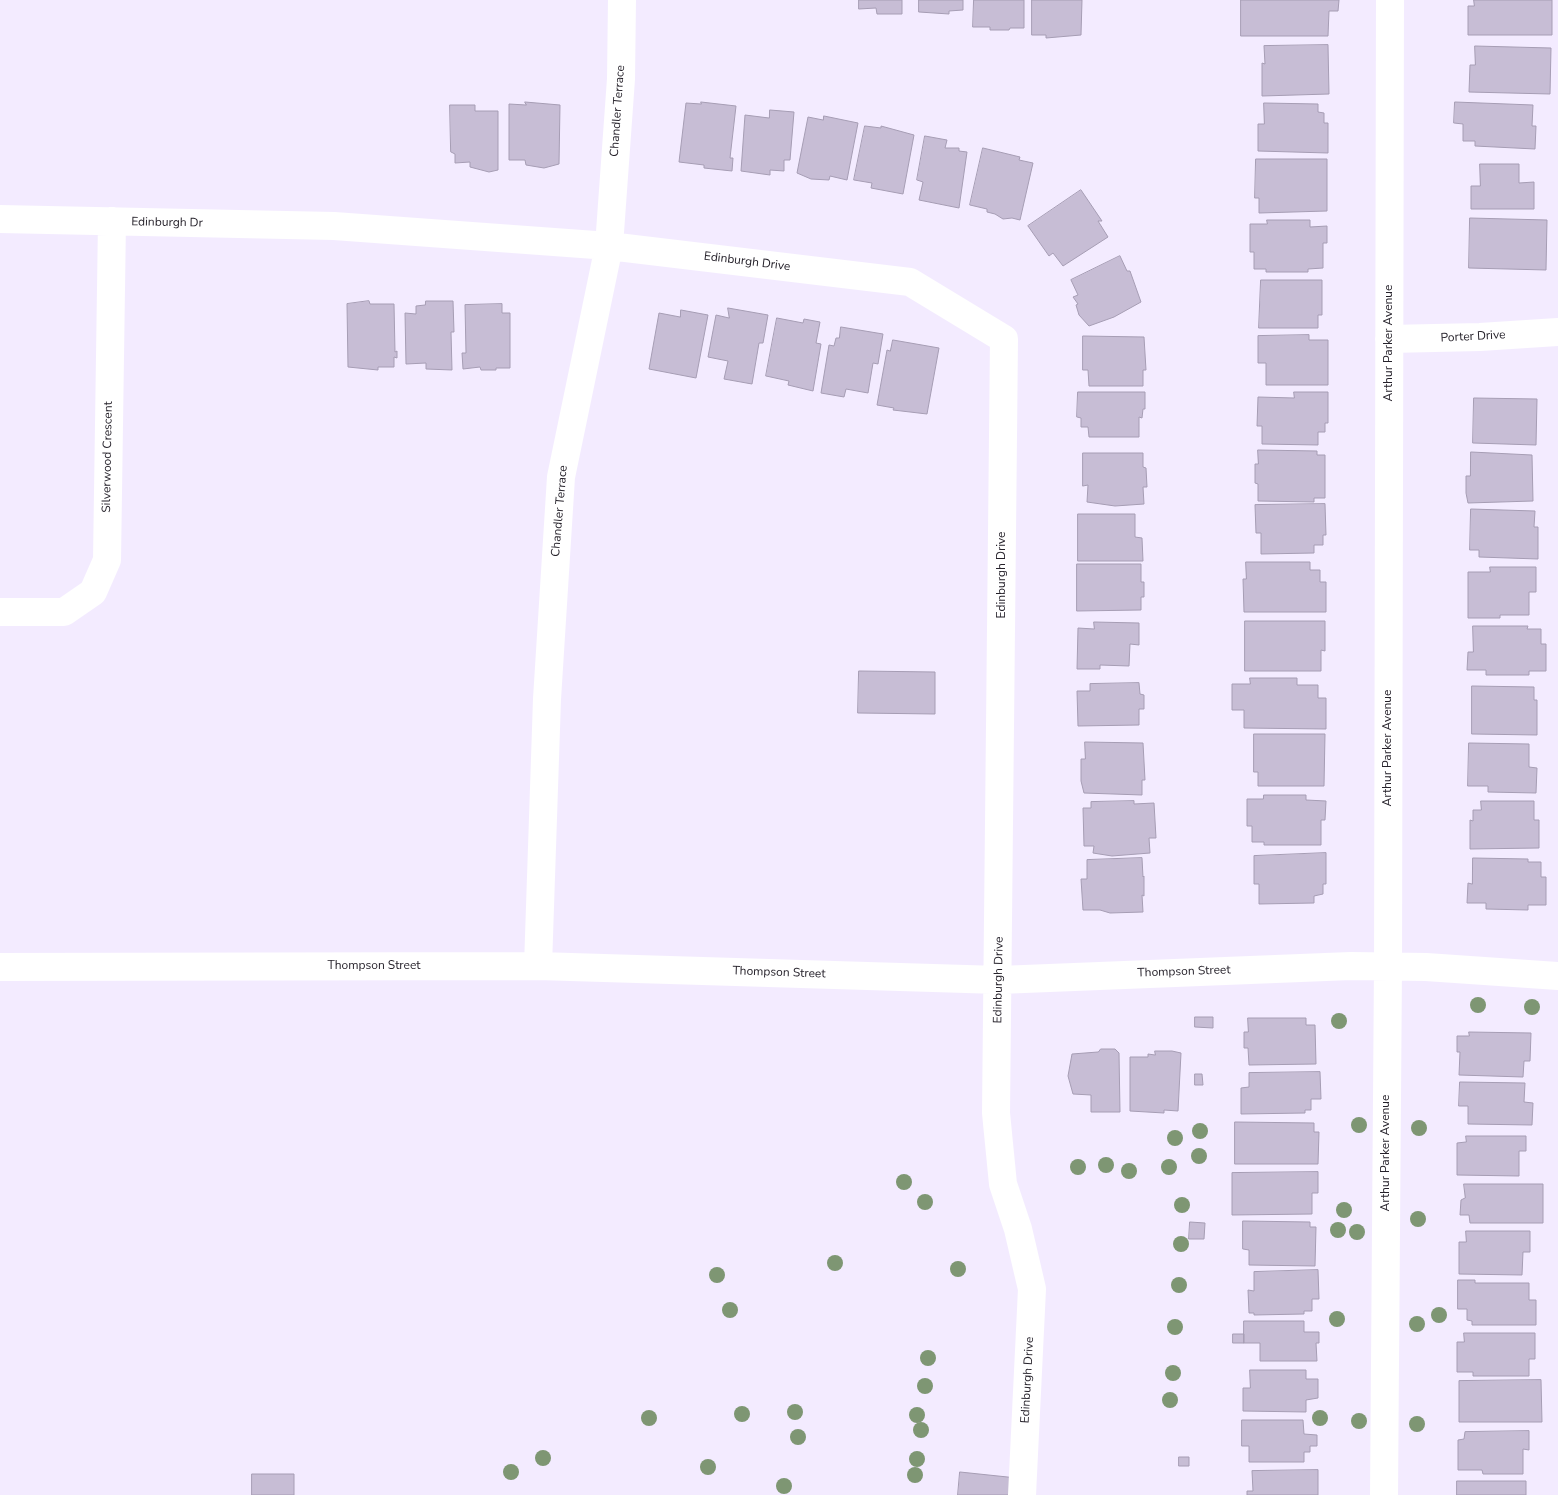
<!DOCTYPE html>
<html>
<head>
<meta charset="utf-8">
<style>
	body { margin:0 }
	canvas { display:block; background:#f3ebff }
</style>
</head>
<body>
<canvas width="1558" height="1495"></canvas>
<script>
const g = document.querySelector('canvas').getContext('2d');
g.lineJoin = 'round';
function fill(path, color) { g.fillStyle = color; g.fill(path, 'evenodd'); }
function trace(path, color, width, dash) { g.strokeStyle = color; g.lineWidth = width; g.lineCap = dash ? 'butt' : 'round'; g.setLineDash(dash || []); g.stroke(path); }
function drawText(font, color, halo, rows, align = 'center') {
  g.font = font + ' "Nunito Sans",sans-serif'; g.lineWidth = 5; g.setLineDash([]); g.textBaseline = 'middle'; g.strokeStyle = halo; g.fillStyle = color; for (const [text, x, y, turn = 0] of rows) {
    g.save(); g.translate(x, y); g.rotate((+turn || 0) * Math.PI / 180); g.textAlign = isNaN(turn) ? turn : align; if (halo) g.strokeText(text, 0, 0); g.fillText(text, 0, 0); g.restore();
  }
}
const building = new Path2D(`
	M859,0H902V14H877L876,8L859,9Z
	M919,0H963V10L949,11V14L919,12Z
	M974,0H1024V28H1010L1009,30H990V27H973Z
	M1032,0H1082L1081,35L1046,38V35H1032Z
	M1241,0H1339L1338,11H1329L1328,36H1241Z
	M1474,0H1552V35H1468V6H1474Z
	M1328,45L1329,94L1262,96V63L1265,64L1264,46Z
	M1475,46L1551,48L1550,94L1469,92L1470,65H1475Z
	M525,102L560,105L559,164L544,168L526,165L525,160H509V104L526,105Z
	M701,102L736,106L730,158H733L732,171L704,168V165L679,162L686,103L701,104Z
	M1455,102L1533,105L1532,126H1536L1535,149L1475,146V141H1463V124L1454,123Z
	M1264,103L1318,104V112L1324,113V123H1328V153L1258,151V124H1264Z
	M450,105H475V111H498V170L489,172L470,167V162L455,163V154L451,152Z
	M770,110L794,112L790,160H784V171L770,170V175L741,171L745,115L769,118Z
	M824,116L858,123L847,180L830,176L829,180L811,179L797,173L808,117L823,120Z
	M865,126L881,128V126L914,135L903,194L871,188L872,183L854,180Z
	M925,136L947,140L945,148H959V151L967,152L959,208L919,200L923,182L917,180Z
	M983,148L1020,157L1019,160L1033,163L1020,220L1012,218L1003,219L995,214L987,212V209L970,205Z
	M1256,159H1327V211L1259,213V198H1255Z
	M1480,164H1519V183L1534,182V209H1471V186H1480Z
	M1081,190L1102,221H1098L1108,237L1063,266L1053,253L1049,256L1028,226Z
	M1470,218L1547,220L1546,270L1469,268Z
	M1267,220H1310V227L1327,226V243H1323V268L1308,269V272H1266V269H1254V252H1250V224H1267Z
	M1120,256L1127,271H1130L1141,302L1114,317L1089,326L1079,315L1076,305L1078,304L1073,297L1078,295L1071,280Z
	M1261,280H1322V315H1318V328H1259Z
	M369,301L370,304H394L395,352L397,351V358L394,357V367H378V370L348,367L347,304Z
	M426,301H453L454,332H451L452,370L426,369V363L406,364L405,313L416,314V306L425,305Z
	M502,304V313H510V368H496V370H481L480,367L463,369L462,353H466L465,305Z
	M728,308L768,315L763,343H759L752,384L724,379L728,361L708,357L716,315L729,318Z
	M681,310L708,315L696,378L649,369L659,313L680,317Z
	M777,318L803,323L804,319L820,322L816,343L821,344L813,391L788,385L789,381L766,376Z
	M841,327L883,334L878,364L873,363L868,393L846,389L844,397L821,393L829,345L834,346L836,338H839Z
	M1309,335V340H1328V385H1266V363H1258V336Z
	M1083,336L1144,337L1146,370H1143V386H1089L1088,370H1083Z
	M893,340L939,348L927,414L893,410L894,408L877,405L887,350L890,351Z
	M1078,392H1145V409H1143L1142,418L1139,417V437H1089L1088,427H1081V418L1077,417Z
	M1294,392H1328V423H1325V432H1318V445L1262,444V426H1257L1258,397L1294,398Z
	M1474,398L1537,399L1536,445L1473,443Z
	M1258,450L1317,451V455H1325V498H1314V502L1258,501V484L1255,483V464H1258Z
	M1471,452L1532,455L1533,501L1468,503L1466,493V476H1470Z
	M1083,453H1143V467L1146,468L1147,487H1143L1144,504L1115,506L1087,502L1088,485L1083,486Z
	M1325,504L1326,535H1323V545H1314V553L1261,554V533H1256L1255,505Z
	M1471,509L1535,511L1534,527H1538V559L1479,557V550H1470Z
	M1078,514H1135V537L1142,538L1143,561H1078Z
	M1246,562H1310V570H1320V582H1326V612H1244L1243,579H1246Z
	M1077,564H1141V582H1144V597H1141V610L1077,611Z
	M1490,567H1536V592H1529V615H1500V618H1468V572H1490Z
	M1245,621H1325V651L1321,650V671H1245Z
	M1094,622L1139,623V645L1130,644L1129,666L1100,665V669H1077L1078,628L1094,629Z
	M1473,626H1528L1527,629H1541V644H1546V671H1529V675H1486V670H1467L1468,652H1473Z
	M859,671L935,672V714L858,713Z
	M1250,678H1297V685H1318V698H1326V729L1244,728V710H1232V684H1250Z
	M1139,683L1140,694L1144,695V709H1139V725L1078,726L1077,691H1090V684Z
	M1472,686L1534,687V700H1537V735L1472,734Z
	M1254,734H1325L1324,786H1258V772H1254Z
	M1085,742L1143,743L1145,780H1142V795L1084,793L1081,781V759H1085Z
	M1469,743L1529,744V767L1537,768L1536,793L1488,792V786H1468Z
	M1264,795H1306V800L1326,801L1325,820H1321V845H1264V842H1252V826H1247V799H1263Z
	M1134,801V804L1154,803L1156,838H1149L1150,853L1112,856L1093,853L1094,846H1084L1083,808H1091V802Z
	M1481,801H1534V820H1539V848L1470,849V820L1473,821V810H1481Z
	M1326,853V884H1323V894L1314,896V903L1259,904V884H1254V856Z
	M1142,858L1143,877L1144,876V896L1142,895L1143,912L1110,913L1100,910H1083L1081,879H1087V860Z
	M1473,858L1528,859V862H1541V877H1546V905H1528V910L1486,909V903H1467L1468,883L1472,884Z
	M1195,1017H1213V1028L1195,1027Z
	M1248,1018H1306V1025H1315L1316,1064L1249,1065L1248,1048H1244V1032H1248Z
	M1469,1032L1531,1033L1530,1061H1524L1523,1077L1459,1075L1460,1052H1457V1036H1469Z
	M1101,1049H1115L1119,1053L1120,1112H1091V1095L1073,1094L1068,1076L1072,1054L1098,1052Z
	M1155,1051H1172L1181,1053L1178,1111L1164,1110V1113L1130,1111V1057H1148V1054L1155,1055Z
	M1320,1072L1321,1099H1311V1110H1305V1113L1241,1114V1088L1249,1087V1073Z
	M1195,1074H1202L1203,1085H1195Z
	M1460,1082L1525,1083L1524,1102L1533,1103L1532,1125L1468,1124V1106H1459Z
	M1235,1122L1314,1123V1132H1319L1318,1164H1235Z
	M1466,1136H1526V1151H1519V1176L1457,1175V1143L1466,1142Z
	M1318,1172V1193H1312V1214L1232,1215V1173Z
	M1464,1184H1543V1223H1470L1469,1215H1460L1461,1200L1465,1198Z
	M1243,1221L1310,1222V1227H1316L1315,1266L1249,1265V1250L1243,1249Z
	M1190,1222L1205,1223L1204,1239H1189Z
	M1466,1231H1530V1252H1523L1522,1275L1459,1274V1242H1466Z
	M1318,1270L1319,1299H1312V1311H1304V1314L1254,1315V1313H1249L1248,1290L1254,1291V1272Z
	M1458,1280H1475V1283H1529V1300H1536V1325H1472V1321L1467,1320V1309H1458Z
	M1244,1321H1304V1332H1319V1343H1316L1317,1361H1260V1343H1244Z
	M1464,1333H1535V1359H1529V1376H1473V1372H1457V1342H1464Z
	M1233,1334H1244V1343H1233Z
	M1250,1370H1306V1379H1318V1398L1306,1400V1412L1243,1411V1388H1250Z
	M1541,1380L1542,1422H1459V1381Z
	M1242,1420H1303L1304,1434L1317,1435V1446H1310V1452H1304V1462H1249V1446H1242Z
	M1529,1431V1450L1523,1449V1474H1483L1482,1470H1458V1440L1464,1439L1465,1432Z
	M1179,1457H1189V1466H1179Z
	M1318,1470V1495H1247V1491H1253L1252,1471Z
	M960,1472L1017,1478L1015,1495H958Z
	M252,1474H294V1495H252Z
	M1457,1481H1526V1495H1457Z`);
fill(building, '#c7bdd5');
trace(building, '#a69db4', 1);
trace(new Path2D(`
	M0,219L334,226L609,246L910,282L1004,339L996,1113L1003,1184L1018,1229L1032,1289L1022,1495
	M1389,339L1480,337L1558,332
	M0,612H64L93,592L107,560L112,221
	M538,966L547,699L561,477L609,246L621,79L622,0
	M0,967L538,966L999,980L1351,966L1426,967L1558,976
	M1384,1495L1388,966L1390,0`), '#fff', 28);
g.fillStyle = '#7e9673';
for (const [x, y] of [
	[1478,1005],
	[1532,1007],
	[1339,1021],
	[1359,1125],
	[1419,1128],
	[1200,1131],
	[1175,1138],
	[1199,1156],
	[1106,1165],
	[1078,1167],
	[1169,1167],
	[1129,1171],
	[904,1182],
	[925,1202],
	[1182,1205],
	[1344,1210],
	[1418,1219],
	[1338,1230],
	[1357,1232],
	[1181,1244],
	[835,1263],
	[958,1269],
	[717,1275],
	[1179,1285],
	[730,1310],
	[1439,1315],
	[1337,1319],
	[1417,1324],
	[1175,1327],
	[928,1358],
	[1173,1373],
	[925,1386],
	[1170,1400],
	[795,1412],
	[742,1414],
	[917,1415],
	[649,1418],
	[1320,1418],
	[1359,1421],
	[1417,1424],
	[921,1430],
	[798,1437],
	[543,1458],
	[917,1459],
	[708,1467],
	[511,1472],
	[915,1475],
	[784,1486]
]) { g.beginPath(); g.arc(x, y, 8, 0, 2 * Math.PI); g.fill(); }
drawText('12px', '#25212a', '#fff', [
	["Chandler Terrace",618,111,-86],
	["Edinburgh Dr",167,223,1],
	["Edinburgh Drive",747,262,7],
	["Porter Drive",1473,337,-3],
	["Arthur Parker Avenue",1389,343,-90],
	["Silverwood Crescent",108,457,-89],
	["Chandler Terrace",560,511,-85],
	["Edinburgh Drive",1002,575,-90],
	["Arthur Parker Avenue",1388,748,-90],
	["Thompson Street",374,966],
	["Thompson Street",1184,972,-2],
	["Thompson Street",779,973,2],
	["Edinburgh Drive",999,980,-89],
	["Arthur Parker Avenue",1386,1153,-90],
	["Edinburgh Drive",1028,1380,-87]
]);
</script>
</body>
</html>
